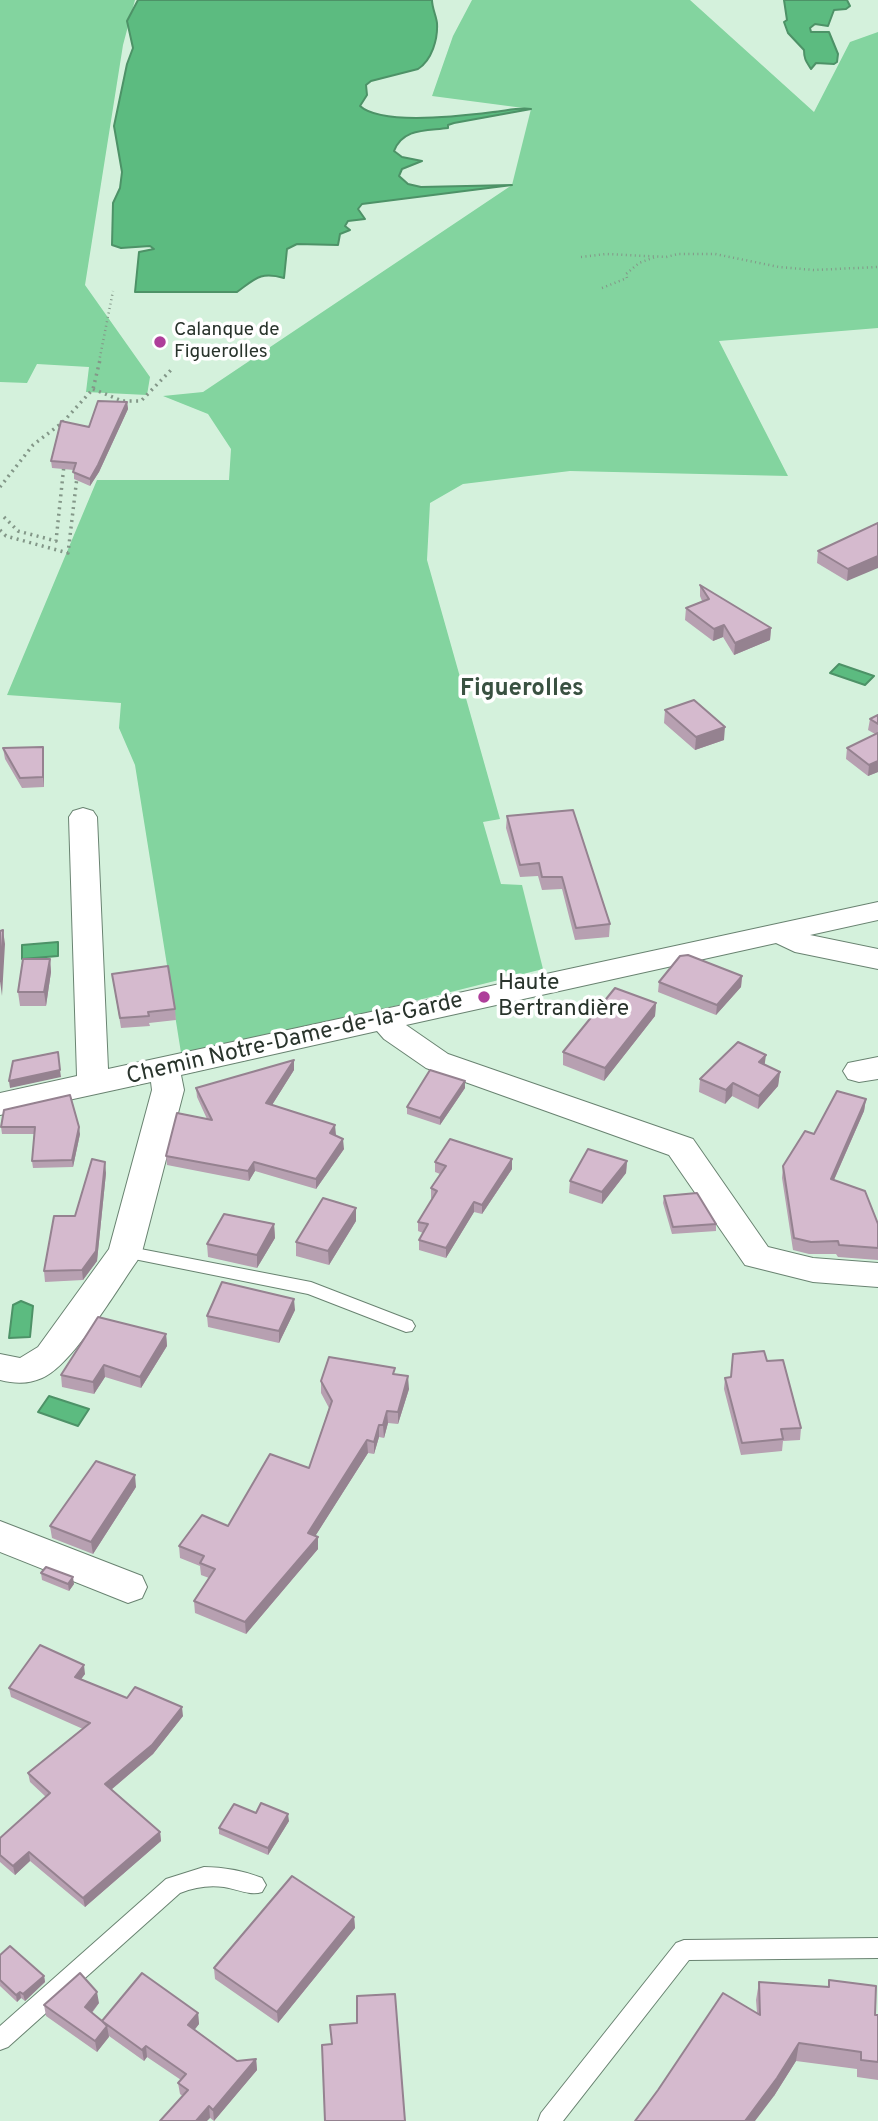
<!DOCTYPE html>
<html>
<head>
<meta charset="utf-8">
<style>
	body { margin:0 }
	canvas { display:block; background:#d4f1dc }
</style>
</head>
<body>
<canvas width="878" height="2121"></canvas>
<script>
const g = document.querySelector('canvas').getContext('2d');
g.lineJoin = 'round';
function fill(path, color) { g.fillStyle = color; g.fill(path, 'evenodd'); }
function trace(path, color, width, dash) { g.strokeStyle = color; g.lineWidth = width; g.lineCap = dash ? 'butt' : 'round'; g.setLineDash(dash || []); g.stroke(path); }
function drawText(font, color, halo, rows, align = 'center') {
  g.font = font + ' Overpass,sans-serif'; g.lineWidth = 7; g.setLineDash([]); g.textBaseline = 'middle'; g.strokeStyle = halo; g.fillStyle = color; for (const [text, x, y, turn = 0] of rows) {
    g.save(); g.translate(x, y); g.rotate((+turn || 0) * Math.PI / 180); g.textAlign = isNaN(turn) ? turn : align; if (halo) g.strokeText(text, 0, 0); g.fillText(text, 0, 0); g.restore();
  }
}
fill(new Path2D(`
	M0,0H135L123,45L85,285L150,377L147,395L86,392L89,367L37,364L27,383L0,382Z
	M472,0H690L814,112L850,42L878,32V328L719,341L788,476L570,471L463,484L430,503L427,560L500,819L483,822L501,884L522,885L543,969L182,1059L135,765L119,728L121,703L7,695L97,480H229L231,449L208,414L163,396L203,392L512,185L531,109L432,96L453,36Z`), '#83d49f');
const water = new Path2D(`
	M138,0H432C432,8 436,15 437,23C438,39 432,60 418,69L371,81L366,85L367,95L360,106C382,126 462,116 493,112C505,111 519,107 531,109L454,123L448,125V128C426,131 403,128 394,151L402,157L422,161L402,169L399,176L408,184L421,187L512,185L362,204L358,209L365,219L348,221L345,226L350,230L340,234L338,245L297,244L287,249L284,278C260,271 255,279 237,292H135L139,252L154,249L150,246L121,248L112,245L113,203L120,188L122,172L114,126L127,64L133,48L127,21Z
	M784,0H847L850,6L846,9L834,10L828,26L815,24L810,28L811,32H829L838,54L837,62L834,64L816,63L811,69C806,61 804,59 804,50L788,33L784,22L787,20Z
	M839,664L874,676L865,685L830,673Z
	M58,942V956L22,959V945Z
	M21,1301L33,1306L30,1337L9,1338L13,1305Z
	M49,1396L89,1409L78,1426L38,1412Z`);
fill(water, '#5cbb80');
trace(water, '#4d9267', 2);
const service = new Path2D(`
	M125,1246L311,1282L412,1321L415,1326L412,1331L406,1332L308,1294L119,1256L117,1252L119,1248Z
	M204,1867C224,1867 244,1871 262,1878L266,1885L262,1892C250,1896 237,1889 224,1887C209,1885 195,1887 180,1893L8,2047L0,2050V2026L166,1879Z
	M878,1938V1958L689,1960L563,2121H538L541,2113L676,1943L684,1940Z`);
const minor = new Path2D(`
	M83,808L93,811L97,817L108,1069L878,902V920L810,935L878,949V969L795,952L776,943L406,1025L448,1054L693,1139L768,1247L813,1258L878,1263V1287L813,1282L745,1265L669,1155L426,1068L384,1039L377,1031L181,1075L184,1090L142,1252L137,1261C117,1289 72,1366 42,1378C27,1384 16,1384 0,1380V1354L20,1358L38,1347L109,1249L152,1090L151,1082L0,1115V1093L77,1076L69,817L73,811Z
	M878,1057V1079L859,1082L848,1079L843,1071L848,1063Z
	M0,1521L142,1576L147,1587L142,1598L128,1603L0,1552Z`);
trace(service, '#698371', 2);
trace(minor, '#698371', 2);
trace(new Path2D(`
	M581,257L606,254L666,257L678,254H715L779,267L814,270L878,267
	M602,288L627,278L626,274L639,263L655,257
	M99,362L113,291`), '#839788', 2.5, [1, 3.5]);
trace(new Path2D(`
	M93,389L122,401H141L171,370
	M0,487L33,445L63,422L93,389L100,360
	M4,517L18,531L56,541L64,465
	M0,530L6,536L68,553L77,477`), '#839788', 3.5, [2, 4.5]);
fill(service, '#fff');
fill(minor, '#fff');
fill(new Path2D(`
	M127,402L128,409L99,472L90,486L74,479V470L52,468L51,461L89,427Z
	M878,523L847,581L817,563L818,551Z
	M700,585L771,628L770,640L734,655L723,637L713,641L685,620L686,608L702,601L700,596Z
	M665,710L724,740L695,750L664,723Z
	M878,715V772L868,776L846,759L847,748L875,734L868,730L870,719Z
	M3,748L44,758V787L22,788L5,759Z
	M507,816L610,924L609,937L575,940L562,889L542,890L538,876L520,877L506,828Z
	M50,959L51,972L46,1006H20L18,992Z
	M112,974L175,1009L176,1020L149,1023L150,1026L121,1028Z
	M742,976L741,987L716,1015L658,992L659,982Z
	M656,1003L655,1016L604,1081L563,1065V1052Z
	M765,1065L780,1072L778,1086L758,1109L732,1096L725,1104L699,1092L700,1079Z
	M294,1070L272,1105L335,1125V1136L344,1149L316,1189L255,1171L249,1181L167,1165L166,1156L207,1119L197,1097L196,1088Z
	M465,1081V1088L440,1125L407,1114V1107Z
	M866,1099L864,1111L834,1180L878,1224V1260L838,1257L836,1254H809L793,1250L782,1178L783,1166L814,1134Z
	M4,1110L80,1134L73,1167L33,1168L32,1161L34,1134H2L1,1127Z
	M627,1161L626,1173L602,1204L569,1193L570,1181Z
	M435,1162L512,1169L482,1214L474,1212L446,1258L419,1250V1240L423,1233L418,1231V1222L432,1199L431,1198V1188L440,1174L435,1172Z
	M106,1173L97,1261L83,1280L45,1282L44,1271L75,1216Z
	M664,1196L716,1224V1231L672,1234L663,1203Z
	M356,1221L329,1265L296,1256V1242Z
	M274,1224L275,1238L257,1268L208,1257L207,1244Z
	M295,1310L279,1343L208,1327L207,1316Z
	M166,1334L167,1346L141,1388L105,1377L94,1394L62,1387L61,1375Z
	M767,1361L801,1428L800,1440L783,1441L782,1451L741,1455L724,1389L725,1378L730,1377Z
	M395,1374L409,1389L398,1424L388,1423L384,1438L379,1437L374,1454L368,1453L315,1536L318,1537V1549L246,1634L195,1613L194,1601L209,1578L201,1575L200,1566L180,1558L179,1546L228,1526L309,1468L329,1408L321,1393V1381Z
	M136,1487L93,1554L52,1538L50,1526Z
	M41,1573L74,1584L69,1591L42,1580Z
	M85,1674L81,1679L127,1698L183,1716L153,1754L111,1790L160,1832L161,1841L85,1907L30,1861L15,1875L0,1862V1838L46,1797L30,1782L28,1773L83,1729L11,1697L9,1688Z
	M256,1813L289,1821L268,1855L219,1834V1828Z
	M354,1917L355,1928L278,2023L215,1979L214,1968Z
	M0,1955L44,1976L45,1982L25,2001L21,1998L17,2002L0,1986Z
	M829,1980L875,2015H878V2080L857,2077V2069L796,2061L774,2096L757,2013L756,2000L759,1982L828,1987Z
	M99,2003L92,2013L102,2021L198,2013L199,2024L194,2030L237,2061L256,2059L257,2070L214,2121L180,2094L178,2083L181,2080L147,2057L144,2061L109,2036L97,2052L46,2016L44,2005Z`), '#b7a0b1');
fill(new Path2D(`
	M127,402L128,409L99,472L90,486V479Z
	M878,556V568L847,581L848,569Z
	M724,625L723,637L713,641L714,629Z
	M771,628L770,640L734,655L735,643Z
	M725,727L724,740L695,750L696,737Z
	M43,747L44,758V787L43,777Z
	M878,761V772L868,776L869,765Z
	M3,930L5,944L2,996L0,981Z
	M50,959L51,972L46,1006L44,992Z
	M742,976L741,987L716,1015L717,1005Z
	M656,1003L655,1016L604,1081L605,1068Z
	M766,1055L764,1069L759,1062Z
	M294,1060V1070L267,1113L266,1103Z
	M60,1070L61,1077L10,1088L9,1081Z
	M780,1072L778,1086L758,1109L759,1096Z
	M465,1081V1088L440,1125V1118Z
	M733,1083L732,1096L725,1104L726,1090Z
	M866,1099L864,1111L829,1191L831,1179Z
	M335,1125L336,1135L330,1143V1133Z
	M79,1127L80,1134L73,1167L72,1160Z
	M343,1139L344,1149L316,1189V1179Z
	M512,1159V1169L482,1214V1205Z
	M627,1161L626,1173L602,1204V1192Z
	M105,1162L106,1173L97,1261L83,1280L82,1270Z
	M254,1162L255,1171L249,1181L248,1171Z
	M474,1202V1212L446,1258V1248Z
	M356,1208V1221L329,1265L328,1251Z
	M274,1224L275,1238L257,1268V1255Z
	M294,1299L295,1310L279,1343V1331Z
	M166,1334L167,1346L141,1388L140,1377Z
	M104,1365L105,1377L94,1394L93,1382Z
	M408,1376L409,1389L398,1424V1412Z
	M387,1411L388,1423L384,1438L383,1425Z
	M379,1425V1437L374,1454V1442Z
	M367,1440L368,1453L309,1546L308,1533Z
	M135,1475L136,1487L93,1554L91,1542Z
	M318,1537V1549L246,1634L245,1622Z
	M73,1577L74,1584L69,1591L68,1584Z
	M84,1665L85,1674L76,1686L75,1677Z
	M182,1707L183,1716L153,1754L106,1794L105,1784Z
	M288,1814L289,1821L268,1855V1848Z
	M160,1832L161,1841L85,1907L83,1898Z
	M29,1852L30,1861L15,1875L13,1866Z
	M354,1917L355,1928L278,2023L277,2012Z
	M44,1976L45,1982L25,2001L23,1994Z
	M20,1992L21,1998L17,2002L16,1995Z
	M97,1992L99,2003L87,2018L85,2007Z
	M198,2013L199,2024L189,2037L188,2025Z
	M107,2026L109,2037L97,2052L95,2041Z
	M799,2043L796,2061L774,2096L755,2121H745Z
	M146,2046L147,2057L144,2061L142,2050Z
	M256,2059L257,2070L214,2121L213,2110Z
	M209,2106L210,2118L207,2121H196Z`), '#958290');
const building = new Path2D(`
	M98,401L127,402L98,465L90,479L73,472L76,463L51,461L61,421L89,427Z
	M878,523V556L848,569L818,551Z
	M700,585L771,628L735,643L724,625L714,629L686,608L709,599Z
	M694,700L725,727L696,737L665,710Z
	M878,715V724L870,719Z
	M878,733V761L869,765L847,748Z
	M43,747V777L20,778L3,748Z
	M573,810L610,924L576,928L562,877H542L539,863L520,865L507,816Z
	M3,930L0,981V931Z
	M688,955L742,976L717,1005L659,982L680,956Z
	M23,959H50L44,992H18Z
	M168,966L175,1009L148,1012L149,1016L120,1018L112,974Z
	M615,988L656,1003L605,1068L563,1052Z
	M738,1042L766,1055L759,1062L780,1072L759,1096L733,1083L726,1090L700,1079Z
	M58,1052L60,1070L9,1081L13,1061Z
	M294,1060L266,1103L335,1125L330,1133L343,1139L316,1179L254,1162L248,1171L166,1156L177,1113L212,1120L196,1088Z
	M430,1070L465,1081L440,1118L407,1107Z
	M837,1091L866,1099L831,1179L865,1191L878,1224V1248L839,1245L838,1241L811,1242L794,1238L783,1166L805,1131L814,1134Z
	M70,1095L79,1127L72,1160L32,1161L35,1127H1L4,1110Z
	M450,1139L512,1159L482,1205L474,1202L446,1248L419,1240L428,1224L418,1222L437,1191L431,1188L446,1166L435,1162Z
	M588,1149L627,1161L602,1192L570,1181Z
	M92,1159L105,1162L96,1251L82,1270L44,1271L54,1216H75Z
	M697,1193L716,1224L673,1227L664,1196Z
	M323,1198L356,1208L328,1251L296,1242Z
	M224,1214L274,1224L257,1255L207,1244Z
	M222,1282L294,1299L279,1331L207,1316Z
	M98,1317L166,1334L140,1377L104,1365L93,1382L61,1375Z
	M764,1351L767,1361L783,1360L801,1428L781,1429L783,1439L742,1443L725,1378L731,1377L733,1354Z
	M329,1357L395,1368L393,1374L408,1376L398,1412L387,1411L383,1425H379L374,1442L367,1440L308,1533L318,1537L245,1622L194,1601L215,1569L200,1563L204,1556L179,1546L202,1515L228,1526L270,1454L309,1468L332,1401L321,1381Z
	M96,1461L135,1475L91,1542L50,1526Z
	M46,1567L73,1577L68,1584L41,1573Z
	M40,1645L84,1665L75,1677L127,1698L135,1687L182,1707L152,1745L105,1784L160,1832L83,1898L29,1852L13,1866L0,1855V1838L50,1793L28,1773L90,1723L9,1688Z
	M261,1803L288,1814L268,1848L219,1828L234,1804L256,1813Z
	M292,1876L354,1917L277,2012L214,1968Z
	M10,1946L44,1976L23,1994L20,1992L16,1995L0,1980V1955Z
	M80,1973L97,1992L85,2007L102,2021L142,1973L198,2013L188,2025L237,2061L256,2059L213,2110L209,2106L196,2121H160L188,2090L178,2083L186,2074L146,2046L142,2050L102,2021L107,2026L95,2041L44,2005Z
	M829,1980L876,1986L875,2015H878V2062L861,2060V2052L799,2043L777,2078L745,2121H635L658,2090L723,1993L760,2015L759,1982L829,1987Z
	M395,1994L405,2121H325L322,2045L332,2044L330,2025L357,2023V1996Z`);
fill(building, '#d5bace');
trace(building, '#958290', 2);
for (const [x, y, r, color] of [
	[160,342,7,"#ae3e9a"],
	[484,997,7,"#ae3e9a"]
]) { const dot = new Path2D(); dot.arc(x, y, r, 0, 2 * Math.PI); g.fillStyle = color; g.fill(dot); trace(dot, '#fff', 2.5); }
drawText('19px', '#29342c', '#fff', [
	["Calanque de",174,331],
	["Figuerolles",174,353]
], 'left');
drawText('23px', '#29342c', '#fff', [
	["Haute",498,984],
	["Bertrandière",498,1010]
], 'left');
drawText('23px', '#29342c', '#fff', [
	["Chemin Notre-Dame-de-la-Garde",295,1040,-13]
]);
drawText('bold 24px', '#395141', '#fff', [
	["Figuerolles",522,690]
]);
</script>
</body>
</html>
